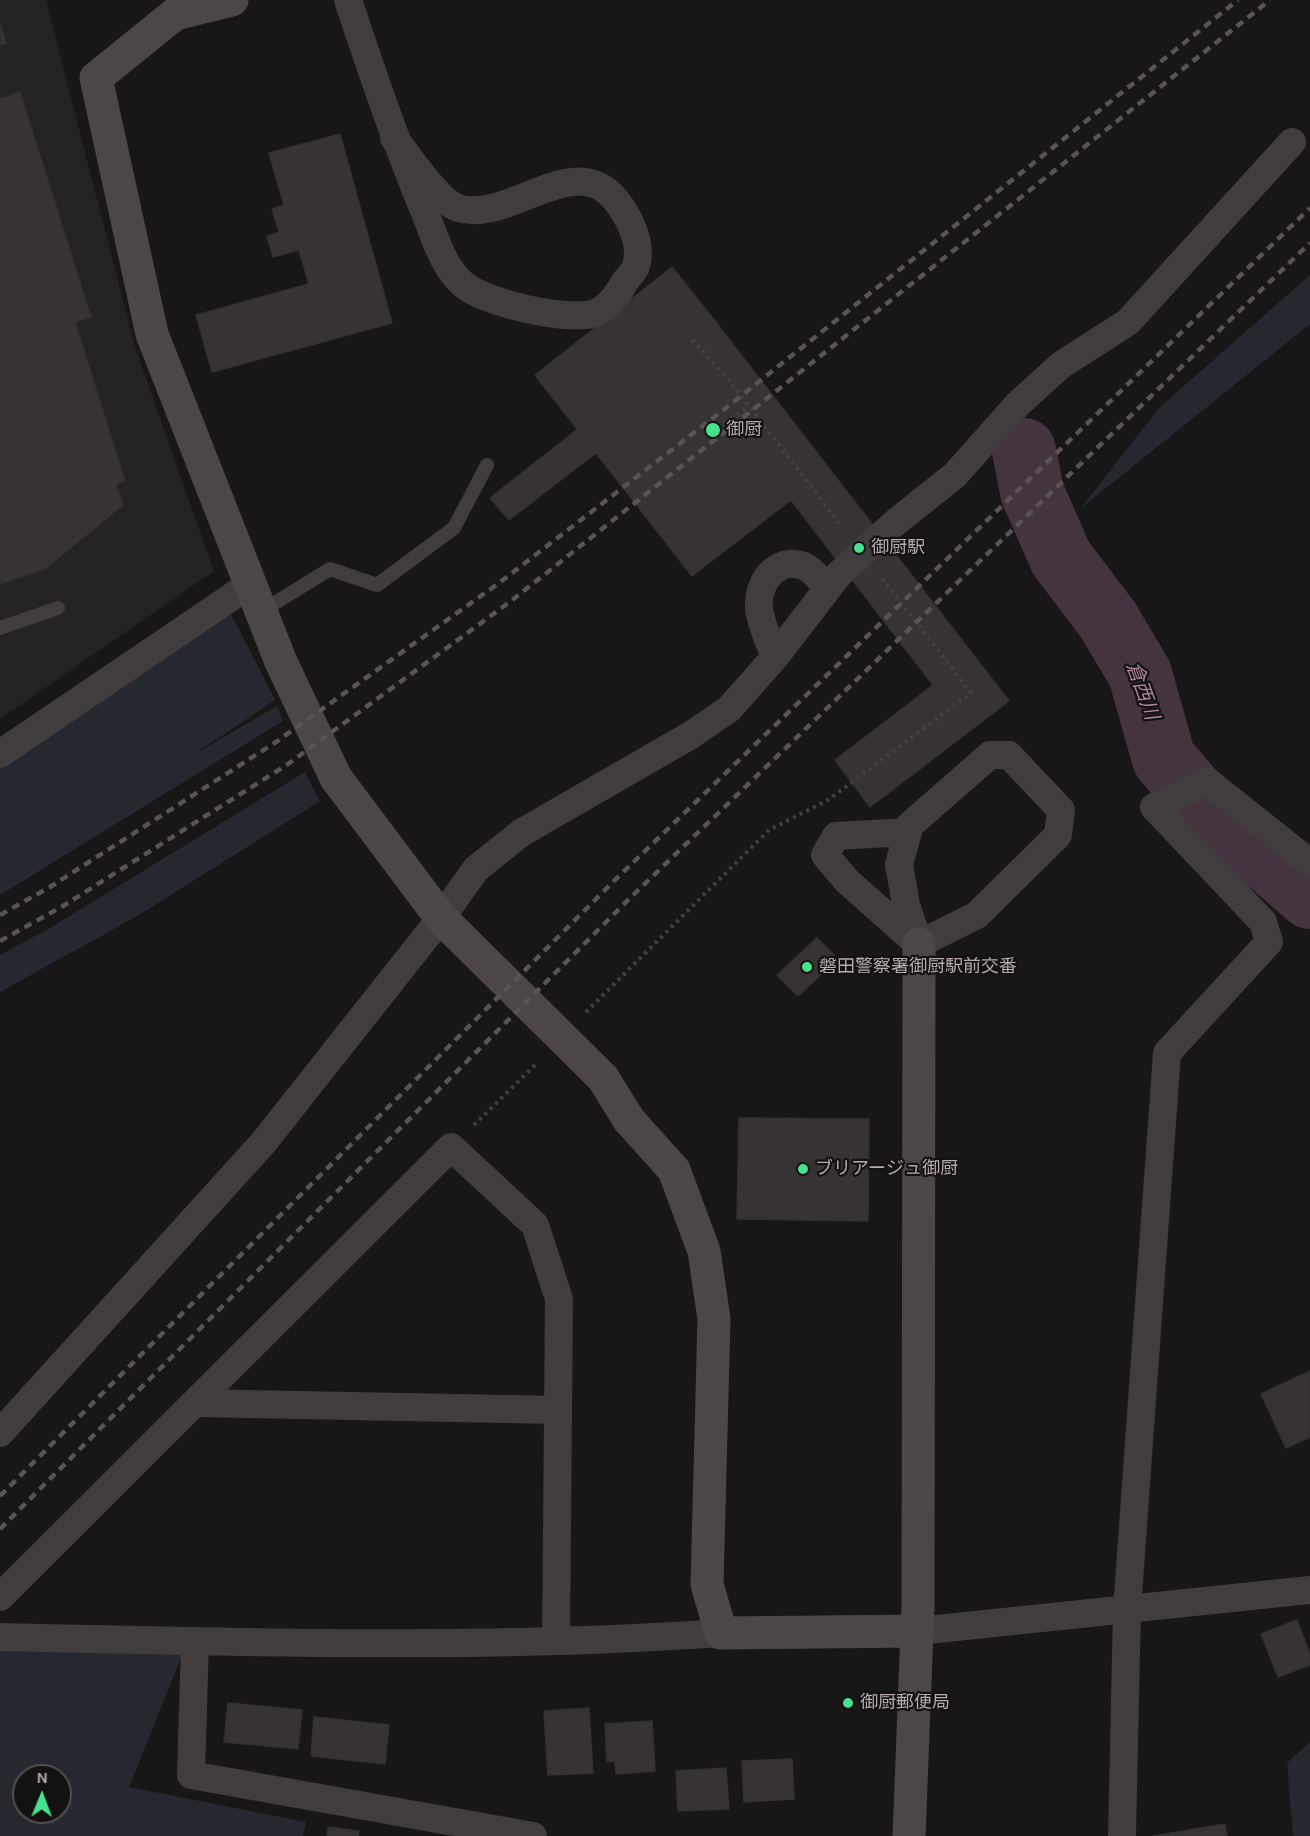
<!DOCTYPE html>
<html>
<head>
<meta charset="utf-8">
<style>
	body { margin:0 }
	#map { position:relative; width:1310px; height:1836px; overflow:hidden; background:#181616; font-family:Karla,sans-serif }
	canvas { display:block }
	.north { position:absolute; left:12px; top:1764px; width:60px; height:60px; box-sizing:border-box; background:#131111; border:2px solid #544e51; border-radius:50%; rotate:1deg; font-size:16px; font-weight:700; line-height:24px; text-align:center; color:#b6a9b0 }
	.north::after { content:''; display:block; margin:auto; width:21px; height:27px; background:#45e18c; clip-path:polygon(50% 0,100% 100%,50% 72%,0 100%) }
</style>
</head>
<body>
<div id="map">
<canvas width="1310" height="1836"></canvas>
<div class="north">N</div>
</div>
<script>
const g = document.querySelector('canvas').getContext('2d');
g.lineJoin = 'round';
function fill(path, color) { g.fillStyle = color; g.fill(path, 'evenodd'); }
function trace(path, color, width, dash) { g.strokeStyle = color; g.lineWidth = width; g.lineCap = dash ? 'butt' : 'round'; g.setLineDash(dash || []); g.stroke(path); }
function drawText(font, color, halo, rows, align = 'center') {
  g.font = font + ' Karla,"Noto Sans JP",sans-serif'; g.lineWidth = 4.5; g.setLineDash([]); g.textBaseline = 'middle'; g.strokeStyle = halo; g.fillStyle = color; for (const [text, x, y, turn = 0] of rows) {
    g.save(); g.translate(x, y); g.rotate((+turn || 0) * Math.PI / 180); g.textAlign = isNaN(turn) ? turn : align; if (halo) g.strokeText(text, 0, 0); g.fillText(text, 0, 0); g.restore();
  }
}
fill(new Path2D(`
	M0,0H46L135,347L214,571L0,719Z`), '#252223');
fill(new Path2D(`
	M1310,275V324L1080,509L1160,407Z
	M229,610L275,700L190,757L277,706L283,721L0,895V754Z
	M305,772L320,801L139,915L0,992V955L50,928Z
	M0,1650L183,1653L129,1787L306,1822L303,1836H0ZM24,1776H60V1812H24Z
	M1310,1742V1836H1293L1287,1763Z`), '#26282f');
trace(new Path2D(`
	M1024,450L1032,492L1061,558L1108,620L1140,674L1164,759L1202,803L1310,897`), '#433440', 64);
const building = new Path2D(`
	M0,23L6,43L0,45Z
	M20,92L91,317L75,322L125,481L116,484L123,505L45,569L0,584V99Z
	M340,134L392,323L212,372L196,315L309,284L299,250L273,257L267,236L279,232L272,209L284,205L269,153Z
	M672,267L715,321L577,429L535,375Z
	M715,321L1009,701L870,807L835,760L933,685L791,500L692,576L596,453L509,520L490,498Z
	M817,938L838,959L798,996L777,975Z
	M739,1118L869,1119L868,1221L737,1219Z
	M1310,1371V1437L1286,1448L1261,1394Z
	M1297,1620L1310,1655V1665L1278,1677L1261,1634Z
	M228,1703L302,1710L298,1749L224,1742Z
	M589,1708L593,1773L548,1775L544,1711Z
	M314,1717L389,1725L385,1764L311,1756Z
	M652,1721L655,1771L616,1774L615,1761L607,1762L605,1724Z
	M792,1759L794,1799L744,1802L742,1761Z
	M726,1768L729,1809L678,1811L676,1771Z
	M1225,1824L1227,1836H1153Z
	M328,1827L359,1831L358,1836H327Z`);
fill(building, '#373335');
trace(building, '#333031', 1.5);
trace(new Path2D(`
	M692,340L729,380L842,527
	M724,423L749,406
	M586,1012L769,830L828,800L971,693L882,578
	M474,1125L537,1063`), '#453f42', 4, [3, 4.5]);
trace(new Path2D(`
	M262,611L330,569L377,585L454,528L487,465
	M0,628L58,608`), '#413c3e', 14);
trace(new Path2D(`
	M348,0C372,72 396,143 425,213C435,237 443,268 464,285C485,303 568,322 595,313C607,309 617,295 623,285C626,278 634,273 636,266C643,244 629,216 615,199C573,149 509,224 458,208C438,202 408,155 394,138
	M775,657C769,641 761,625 759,608C757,583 776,556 804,566C813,570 821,581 828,588
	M0,754L252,583
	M990,755H1009L1061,810L1058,835L977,915L919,944L906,905L899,864L910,825Z
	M908,832L836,836L825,855L847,881L917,943
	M195,1403L558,1410
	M0,1433L263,1143L441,918L476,869L521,833L691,735L729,709L775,657L839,574L896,522L955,475L1018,404L1061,365L1128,322L1292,142
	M0,1597L451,1147L535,1225L559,1299L556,1641
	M918,1631L1310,1590
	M0,1637C240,1642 481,1650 721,1633
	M195,1641L191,1775L533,1836
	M1122,1836L1127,1609L1167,1053L1269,942L1263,922L1154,807L1207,781L1310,863`), '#413c3e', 28);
trace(new Path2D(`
	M232,0L175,14L96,78L152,334L281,662L336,778L441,918L603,1078L629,1120L674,1170L704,1251L714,1319L707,1584L721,1633L918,1631
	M909,1836L918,1606L919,944`), '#4c4648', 33);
trace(new Path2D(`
	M0,915L50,887L276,742L499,583L726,408L1238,0
	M0,941L63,906L288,764L511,601L1270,0
	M0,1496L614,881L1310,208
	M0,1529L629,899L1310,243`), '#595355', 4.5, [8, 6]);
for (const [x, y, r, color] of [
	[713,430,8,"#45e18c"],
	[859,548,6,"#45e18c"],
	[807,967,6,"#45e18c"],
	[803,1169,6,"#45e18c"],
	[848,1703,6,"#45e18c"]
]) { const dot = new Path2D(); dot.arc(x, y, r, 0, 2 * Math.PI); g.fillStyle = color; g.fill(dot); trace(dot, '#131111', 2); }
drawText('18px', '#b6a9b0', '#131111', [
	["御厨",726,430],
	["御厨駅",871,548],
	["磐田警察署御厨駅前交番",819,967],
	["ブリアージュ御厨",815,1169],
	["御厨郵便局",860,1703]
], 'left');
drawText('italic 20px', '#ae83a3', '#131111', [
	["倉西川",1142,691,70]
]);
</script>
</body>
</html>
